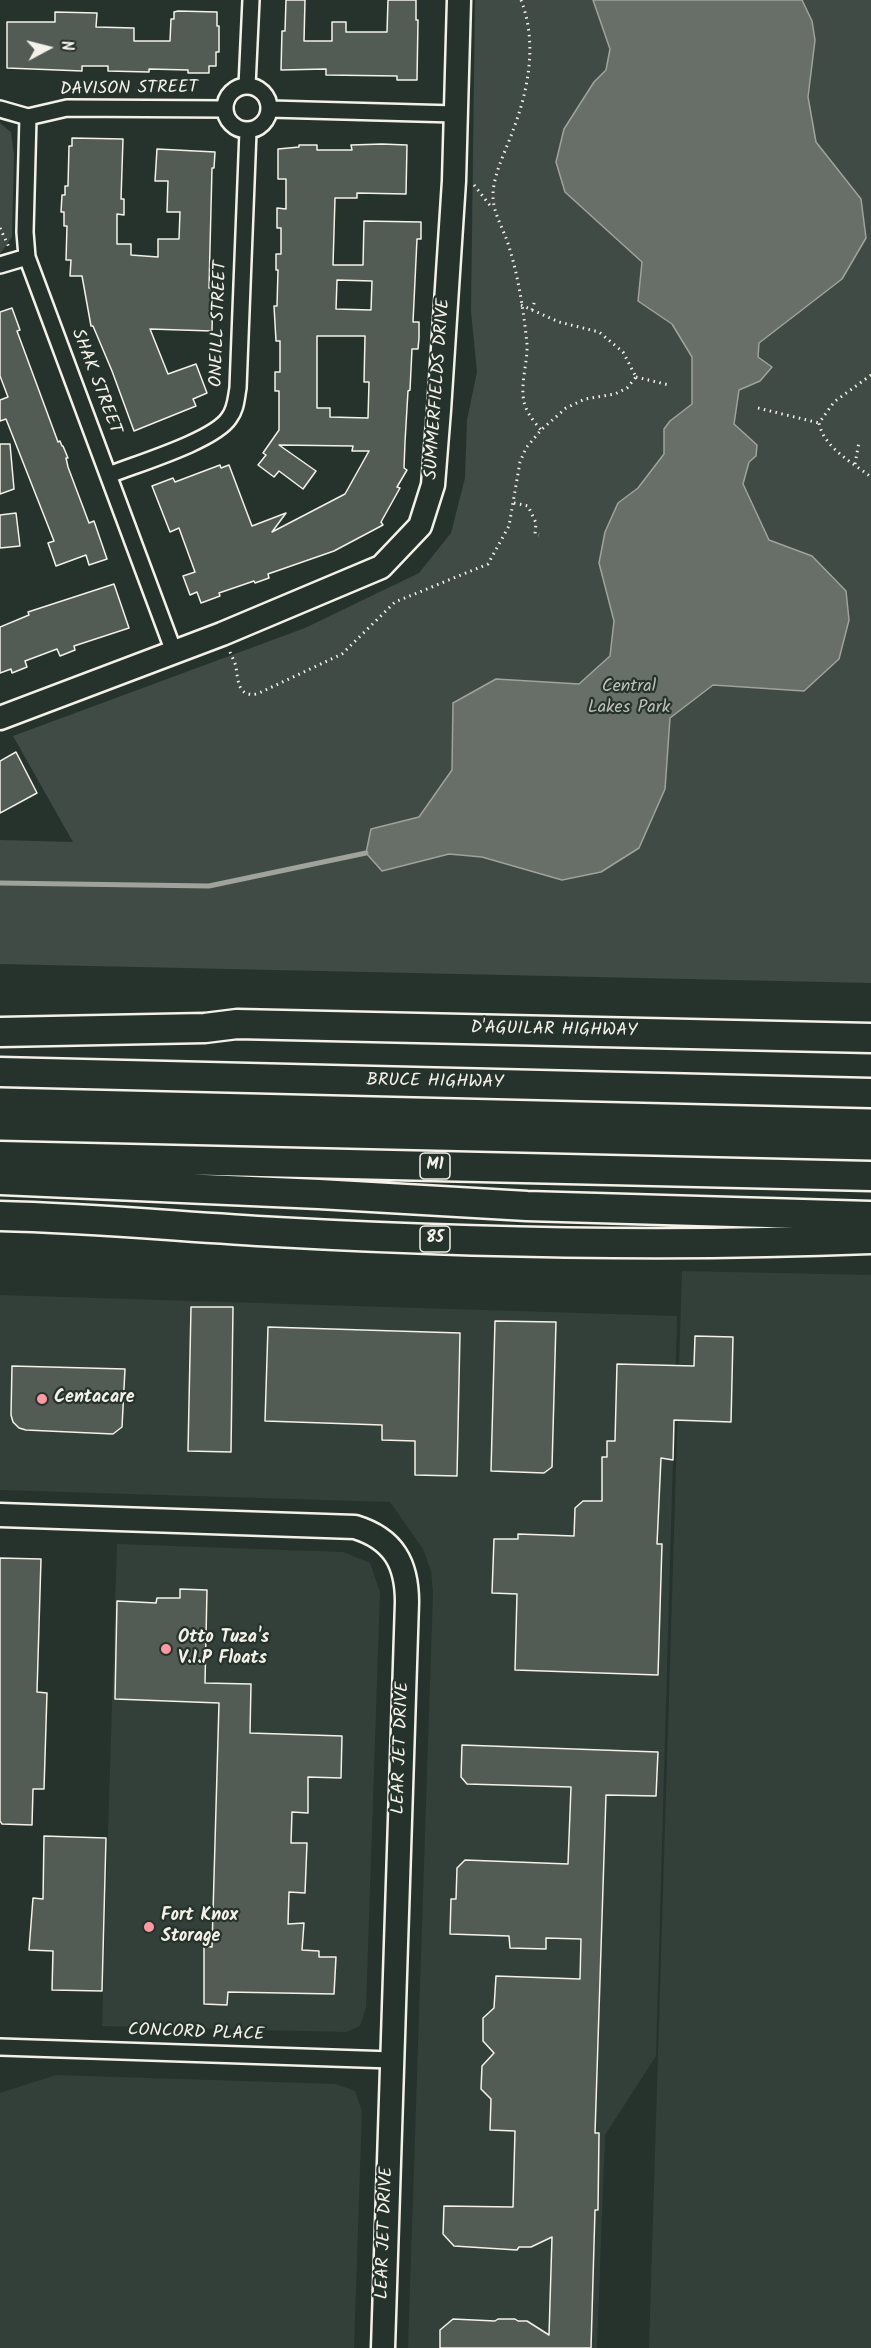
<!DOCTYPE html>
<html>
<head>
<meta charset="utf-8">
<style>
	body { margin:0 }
	#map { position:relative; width:871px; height:2348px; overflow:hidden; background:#26332d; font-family:Kalam,sans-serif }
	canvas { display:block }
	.north { position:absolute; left:18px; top:18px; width:60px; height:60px; -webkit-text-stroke:4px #26332d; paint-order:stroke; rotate:83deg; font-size:16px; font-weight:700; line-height:24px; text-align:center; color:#f4f1e8 }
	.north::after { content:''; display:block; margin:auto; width:21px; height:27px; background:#f4f1e8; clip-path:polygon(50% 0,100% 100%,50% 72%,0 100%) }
</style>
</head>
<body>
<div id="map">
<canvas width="871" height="2348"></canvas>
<div class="north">N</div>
</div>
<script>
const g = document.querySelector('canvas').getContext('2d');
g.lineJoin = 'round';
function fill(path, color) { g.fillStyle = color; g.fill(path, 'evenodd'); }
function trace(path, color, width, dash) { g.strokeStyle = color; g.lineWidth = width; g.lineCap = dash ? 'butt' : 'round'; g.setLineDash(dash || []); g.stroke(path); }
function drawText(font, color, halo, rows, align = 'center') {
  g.font = font + ' Kalam,sans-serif'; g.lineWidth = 4.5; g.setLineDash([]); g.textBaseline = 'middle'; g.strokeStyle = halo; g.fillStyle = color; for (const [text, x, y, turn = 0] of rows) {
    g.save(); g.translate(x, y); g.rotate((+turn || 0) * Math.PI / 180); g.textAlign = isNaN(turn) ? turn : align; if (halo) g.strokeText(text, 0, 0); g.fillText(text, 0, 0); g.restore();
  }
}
fill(new Path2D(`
	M682,1271L871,1275V2348H649Z
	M0,1295L677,1316L656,2056L605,2135L597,2348H408L433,1592L431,1571L423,1549L390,1502L0,1490Z
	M117,1544L343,1552L370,1563L380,1592L366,2007L360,2026L346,2032L102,2026Z
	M56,2075L336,2084L355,2091L362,2111L354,2348H0V2093Z`), '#333f39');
fill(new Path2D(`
	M475,0H871V983L0,964V840L73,842L13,736L305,628L419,573L451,533L465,478L467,420L477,372L471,311Z
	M0,123L11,132L14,155L12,237L0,254Z`), '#414b45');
const water = new Path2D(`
	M593,0H802L812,21L815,40L808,97L816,142L861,199L866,238L842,279L759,343L758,357L772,367L760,381L739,390L734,424L757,445L756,456L749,462L743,484L769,540L812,556L846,591L849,620L839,659L804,691L713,685L670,718L665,789L639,848L601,872L562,880L482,857L449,854L382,871L366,853L371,829L419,817L452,770L453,703L496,679L579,684L610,656L614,621L599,563L605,532L618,503L638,488L664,454V429L670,421L692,404V357L672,324L638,301L642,262L565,192L556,162L564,129L594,82L606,70L610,49Z`);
fill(water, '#676f68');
trace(water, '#9fa39b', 1.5);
trace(new Path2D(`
	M0,883L209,886L366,853`), '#9fa39b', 5);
const building = new Path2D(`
	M286,0H305L304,41H332V22H346V32H387L388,0H416V20H418L417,80H397V76L326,75V69L281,70L282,31H285Z
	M178,11L217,12V26H219V52H216V66H209V73H188V70L149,69V72L108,71V66H82V71L7,68V22H55V12L97,13L96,27L134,28V41H170L171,19H174V12Z
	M72,138L123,139L121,199H124V215L117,214V244H131V255L158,257V239H179L180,212H167L168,181H155L157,149L215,152L214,168H212L209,288H213L212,331L150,329L168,374L196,364L207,393L193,399L196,406L134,431L112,371L93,326H91L82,276H70L71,260H66L67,226H64V212H61L62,195H65V186H68L69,146H72Z
	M382,144L407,145L406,194L357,193V198H335L333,265H363L364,221L421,222V239H417L413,322H419V338L418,349H412L410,390L408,391L405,442L404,468L407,470L397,487L400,488L381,522L383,525L334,551L268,574L269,578L255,583L254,581L219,593L220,596L201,603L197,592L190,595L183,576L195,572L179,528L170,532L152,486L173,478L175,482L220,465L221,468L229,465L252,526L286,513L272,532L345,494L369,451H352L353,446L279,445L316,471L303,489L279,471L274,477L258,465L266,455L263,453L279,430V391H275V372H280V341H276L274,306H277L278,270H276V254H281V228H277V208L286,209V179H278V149L299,147V145H317V150H352L351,145ZM337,280L372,281L371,310L336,309ZM317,336H365L364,382H369L368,418L330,417V408H317Z
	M12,308L20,330L17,331L58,442L60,441L62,446H63L68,458H66L68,467L89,523L94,521L107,559L89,565L86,555L56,566L48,543L54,541L6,419L0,421V400L8,397L0,376V312Z
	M0,444H10L14,489L0,494Z
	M16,513L20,546L0,548V515Z
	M114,584L129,628L74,646L75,650L60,656L57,649L25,661L27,667L12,673L11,669L0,673V627L29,615L28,612Z
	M16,752L37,793L0,813V761Z
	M191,1307H233L231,1452L188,1451Z
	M495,1321L556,1322L552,1467L544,1473L491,1471Z
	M268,1327L460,1333L457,1476L415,1475V1441L382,1440V1425L265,1421Z
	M695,1336L733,1337L731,1422L674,1420L673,1460L661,1458L657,1544H662L658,1675L515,1670L517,1594L492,1593L494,1539H518V1534L574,1536L575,1508L583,1501H602V1457H607V1441H615L617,1364L694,1366Z
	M12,1366L125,1369L122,1427L113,1434L26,1430L19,1428L13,1422L11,1415Z
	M0,1558L41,1559L37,1692L47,1693L44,1789H33L32,1825L2,1824L0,1821Z
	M180,1589L207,1590L205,1683L251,1684L250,1733L342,1736L341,1778L308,1777V1813L292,1812L291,1843H307L305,1893L289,1892L288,1924L304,1923L302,1950L319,1951V1957H336L334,1994L228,1992L227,2005L204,2004V1946L212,1947L219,1703L115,1699L117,1601L156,1603L157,1598H180Z
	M462,1745L658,1752L656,1796L606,1795L595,2133H599L598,2210H595L591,2348H440V2330L453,2319L495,2321L498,2319H515L518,2321H527L549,2335L552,2237L531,2247H519L517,2250L454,2246L443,2234L444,2206L513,2207L515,2131L490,2130L491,2099L481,2089L482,2066L494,2053L483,2041V2018L494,2008L496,1976L580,1979L581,1939L546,1938V1949L510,1948L509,1936L450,1934L451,1899H456L457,1868L465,1860L568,1864L571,1787L467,1784L461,1777Z
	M44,1836L106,1838L102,1991L52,1990L53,1951L29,1950L33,1898L43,1899Z`);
fill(building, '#525c55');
trace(building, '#f4f1e8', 1.5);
const street = new Path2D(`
	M225 108a22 22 0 1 1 44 0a22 22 0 1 1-44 0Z
	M247,86L251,0
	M0,109L28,117L67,108L225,109
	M270,109L455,114
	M28,117L25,232L27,257L174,652
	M0,265L27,257
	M109,475C136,464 214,441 229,418C236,409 236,399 238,388L248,131
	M0,2047L392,2060`);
const secondary = new Path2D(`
	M0,718L222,634L381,567L420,526L433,485L439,410L454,181L459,0
	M0,1515L355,1527C394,1539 407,1564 407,1602L383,2348`);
const highway = new Path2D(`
	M0,1032L205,1028L237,1024L871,1038
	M0,1072L871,1093
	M0,1156L871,1176
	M0,1180L319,1194L527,1206L871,1216
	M0,1216C92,1218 184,1227 276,1232C474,1243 673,1247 871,1239`);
trace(street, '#f4f1e8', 20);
trace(secondary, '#f4f1e8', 27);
trace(highway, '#f4f1e8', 33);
trace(new Path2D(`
	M521,0C538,43 528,92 512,133C506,150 497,167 494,185C489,210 504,227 510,250C519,280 524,314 527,344C528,364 518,389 526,408C529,416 536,424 541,430
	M474,185L492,208
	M0,228L9,247
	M521,305L559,322L599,332L623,352L636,377
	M532,310L535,300
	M871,375L834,402L819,423C824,448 852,462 871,477
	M636,377L669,385
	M758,408L819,423
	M855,464L859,442
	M514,503L528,506L536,523L535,534L539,535
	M230,652C232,657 235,662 236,667C238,681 238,697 257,694L342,654L395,602L488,564L509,526L520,462L526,448L541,430L566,408L585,399L615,394L627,388L636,377`), '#f4f1e8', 3, [1.5, 4.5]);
trace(street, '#26332d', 15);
trace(secondary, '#26332d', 22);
trace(highway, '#26332d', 28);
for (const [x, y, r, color] of [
	[42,1399,6,"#ff9aa2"],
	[166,1649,6,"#ff9aa2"],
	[149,1927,6,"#ff9aa2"]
]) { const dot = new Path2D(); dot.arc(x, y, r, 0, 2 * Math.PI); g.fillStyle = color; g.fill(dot); trace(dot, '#26332d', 2); }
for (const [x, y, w] of [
	[435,1166,30],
	[435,1239,30]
]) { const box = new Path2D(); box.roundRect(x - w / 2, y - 13, w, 26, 4.5); g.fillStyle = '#26332d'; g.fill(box); trace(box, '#f4f1e8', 1.5); }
drawText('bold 16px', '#f4f1e8', null, [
	["M1",435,1166],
	["85",435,1239]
]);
drawText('18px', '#f4f1e8', '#26332d', [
	["DAVISON STREET",129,90,-1],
	["ONEILL STREET",220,324,-88],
	["SHAK STREET",95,382,69],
	["SUMMERFIELDS DRIVE",439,389,-86],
	["D'AGUILAR HIGHWAY",554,1031,1],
	["BRUCE HIGHWAY",435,1083,1],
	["LEAR JET DRIVE",402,1748,-88],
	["CONCORD PLACE",196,2034,2],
	["LEAR JET DRIVE",386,2233,-88]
]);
drawText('18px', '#bebfb7', '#26332d', [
	["Central",629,688],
	["Lakes Park",629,709]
]);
drawText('bold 18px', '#f4f1e8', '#26332d', [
	["Centacare",54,1399],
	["Otto Tuza's",178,1639],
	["V.I.P Floats",178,1660],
	["Fort Knox",161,1917],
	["Storage",161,1938]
], 'left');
</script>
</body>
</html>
